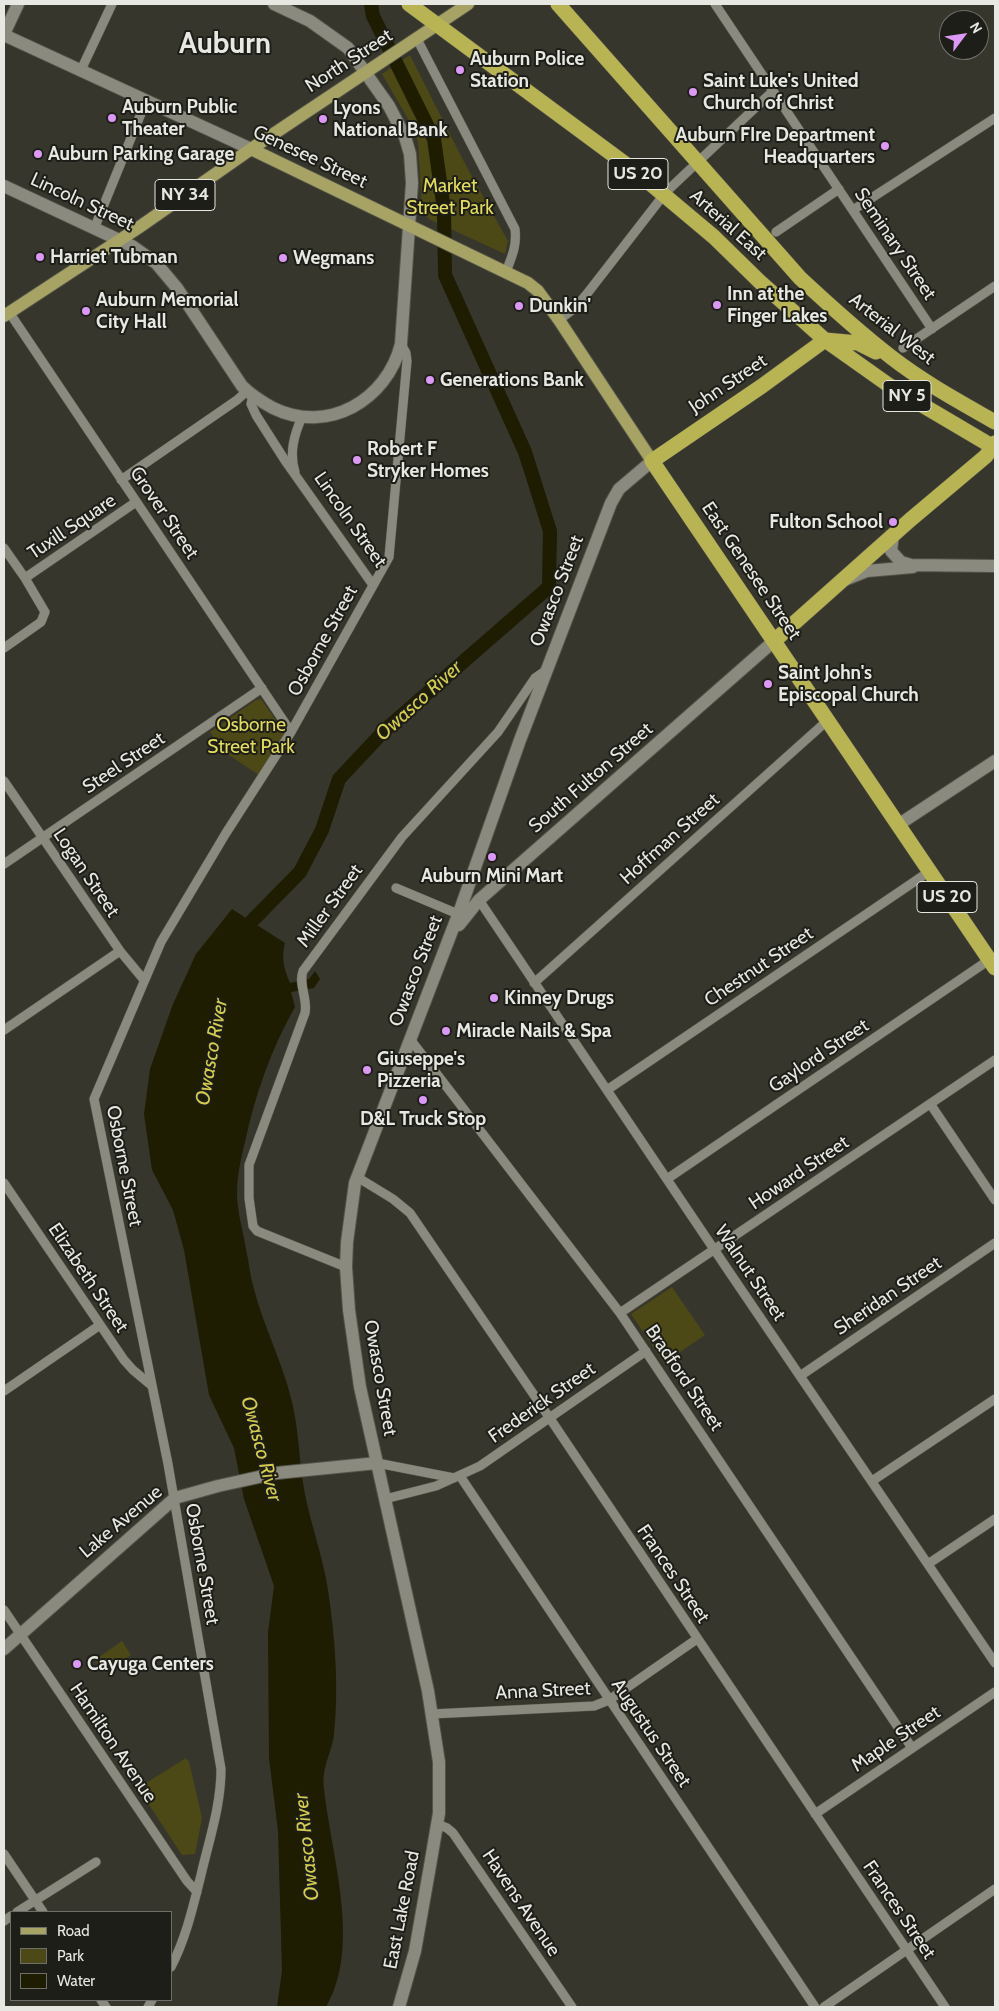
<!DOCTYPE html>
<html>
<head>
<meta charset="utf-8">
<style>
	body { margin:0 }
	#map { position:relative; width:999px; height:2011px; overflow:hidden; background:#37362c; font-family:Cabin,sans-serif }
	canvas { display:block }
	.frame { position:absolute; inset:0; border:5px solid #e8e8e2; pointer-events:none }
	.legend { position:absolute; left:10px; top:1911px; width:162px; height:90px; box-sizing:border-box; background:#1e1e19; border:1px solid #6f6f69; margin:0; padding:6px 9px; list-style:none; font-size:15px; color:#e8e8e2 }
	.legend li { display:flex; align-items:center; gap:10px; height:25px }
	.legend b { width:25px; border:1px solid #6f6f69 }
	.north { position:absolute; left:939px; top:10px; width:50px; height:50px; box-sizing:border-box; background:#1e1e19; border:1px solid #6f6f69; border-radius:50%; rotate:59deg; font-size:14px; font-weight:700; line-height:20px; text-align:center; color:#e8e8e2 }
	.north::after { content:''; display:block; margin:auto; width:18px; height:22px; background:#db99f5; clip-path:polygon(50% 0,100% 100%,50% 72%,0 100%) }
</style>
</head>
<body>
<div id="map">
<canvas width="999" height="2011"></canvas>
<div class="frame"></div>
<ul class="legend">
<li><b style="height:6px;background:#a6a364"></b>Road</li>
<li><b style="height:14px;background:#4c4916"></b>Park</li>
<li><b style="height:14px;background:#1e1c01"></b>Water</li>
</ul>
<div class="north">N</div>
</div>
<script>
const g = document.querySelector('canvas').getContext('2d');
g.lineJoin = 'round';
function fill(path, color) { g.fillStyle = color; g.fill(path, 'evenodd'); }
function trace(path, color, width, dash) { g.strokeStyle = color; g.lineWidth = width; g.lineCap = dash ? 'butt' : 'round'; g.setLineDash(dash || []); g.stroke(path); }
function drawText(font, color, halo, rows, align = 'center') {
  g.font = font + ' Cabin,sans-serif'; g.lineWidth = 4; g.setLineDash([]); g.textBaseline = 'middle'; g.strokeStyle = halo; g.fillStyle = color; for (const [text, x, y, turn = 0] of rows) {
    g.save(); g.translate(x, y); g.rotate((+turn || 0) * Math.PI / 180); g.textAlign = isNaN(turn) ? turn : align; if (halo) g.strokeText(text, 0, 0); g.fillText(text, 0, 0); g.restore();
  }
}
fill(new Path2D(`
	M410,55L463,160L508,241L505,254L429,219L422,211L418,142L411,124L382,74Z
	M261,699L282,729L284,735L259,775L224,752L210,732L256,700Z
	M672,1287L705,1335L664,1363L631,1314Z
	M122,1641L131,1655L104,1673L95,1660Z
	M186,1758L189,1762L202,1818L195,1854L182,1855L138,1788Z`), '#4c4916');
fill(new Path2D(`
	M232,909L285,943C281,958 284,969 290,983L309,979L315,971L320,979L314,988L291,992L295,1007C271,1049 255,1095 245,1142C241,1158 237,1176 237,1193C237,1212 243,1230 246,1249C249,1262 250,1276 254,1289C264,1328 283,1363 292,1402C299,1431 299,1460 304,1489C310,1523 323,1556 328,1590C335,1637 339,1687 334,1734C332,1753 321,1767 324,1789C331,1855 362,1946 326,2007H277L282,1971L278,1831L269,1758L268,1633L274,1586L244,1499L234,1448L209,1395L184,1250L173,1210L152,1170L144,1114L150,1069L173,1004L196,954Z`), '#1e1c01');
trace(new Path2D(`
	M244,939L251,922L300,872L322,830L339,779L385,730L549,587L550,531L525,452L445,275L444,210L434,139L373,16L371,4`), '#1e1c01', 14);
const street = new Path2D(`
	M715,4L932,329
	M417,39L515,229C517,246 512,256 506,272
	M81,70L112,4
	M853,210L995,118
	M94,229L142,111
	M776,232L839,189
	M9,312L291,732
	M559,320L575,308L586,295L666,192L773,91
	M903,348L995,286
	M253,395L251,404L256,415L286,462L373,585
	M295,472C289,453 294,435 302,417
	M121,480L237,400L247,391
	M4,548L25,578L45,612L41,622L4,648
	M25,578L136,502
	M4,781L120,951L144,980
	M4,864L262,688
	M396,888L458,914
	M479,900L732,1276L995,1663
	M534,983L828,720
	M4,1030L120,951
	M410,1039L620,1313L912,1748
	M607,1090L930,871
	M931,1105L995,1200
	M357,1177L393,1199L410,1213L549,1417L945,2007
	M667,1179L989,960
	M4,1183L124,1360L133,1370L151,1385
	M346,1267L257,1231L253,1226L249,1198V1165L305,1013C308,999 298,984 303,971L402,837L498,732L535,678L548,669
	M620,1313L995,1060
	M800,1376L995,1243
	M4,1391L100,1325
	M377,1463L454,1478
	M460,1476L815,2007
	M872,1481L995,1399
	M385,1499L436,1486L480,1466L646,1351
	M928,1564L995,1519
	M4,1610L187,1881L197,1892
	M432,1714L594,1706L609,1700L697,1639
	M815,1814L995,1692
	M437,1824L447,1828L453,1833L572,2007
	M4,1854L43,1912
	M17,1912L96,1862
	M4,1921L11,1916
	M171,1967C186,1938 193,1907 201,1875C209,1840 221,1806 221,1769L168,1464L94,1099L161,942L226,833L291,732L389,557L407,361L406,353L401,344
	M101,2000L106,2007
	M148,2007L152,2000
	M824,2007L995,1889`);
const secondary = new Path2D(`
	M4,34L18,4
	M4,35L251,149
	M4,186L132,246L156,263L177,288L242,386C251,395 262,402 273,408C328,435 387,400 401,344L412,183L410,154L405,137L389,106L348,48L310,21L274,4
	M893,535L891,551L901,562L911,565L995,566
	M847,579L867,571L913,567
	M898,825L995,761
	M459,925L479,900L774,641
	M4,1649L175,1498L218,1486L277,1473L377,1463
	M399,2007L415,1951L430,1866L439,1813V1762L428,1691L360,1387L349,1310L346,1267L347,1242L355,1183L460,910L520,740L611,503L619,489L652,461`);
const primary = new Path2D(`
	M251,149L528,283L538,291L559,320L652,461
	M4,316L138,228L251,149L468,4`);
const highway = new Path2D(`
	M409,4L639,174L714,237L759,281L825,340L890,386L995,448
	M558,4L800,278C829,305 859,332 891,357C923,382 960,402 995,422
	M825,340L762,386L652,461L995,968
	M825,340L858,343L876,352
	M774,641L910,520L986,456L995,443`);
trace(street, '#53534a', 10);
trace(secondary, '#53534a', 14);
trace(primary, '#53534a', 14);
trace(highway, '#53534a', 16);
trace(street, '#8a8a7e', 9);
trace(secondary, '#8a8a7e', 12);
trace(primary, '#a6a364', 12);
trace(highway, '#b8b353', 15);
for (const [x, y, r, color] of [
	[460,70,5,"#db99f5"],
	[693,92,5,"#db99f5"],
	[112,118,5,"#db99f5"],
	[323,119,5,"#db99f5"],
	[885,146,5,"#db99f5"],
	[38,154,5,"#db99f5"],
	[40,257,5,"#db99f5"],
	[283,258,5,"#db99f5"],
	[717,305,5,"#db99f5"],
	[519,306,5,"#db99f5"],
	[86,311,5,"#db99f5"],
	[430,380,5,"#db99f5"],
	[357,460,5,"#db99f5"],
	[893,522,5,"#db99f5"],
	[768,684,5,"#db99f5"],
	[492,857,5,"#db99f5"],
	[494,998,5,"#db99f5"],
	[446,1031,5,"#db99f5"],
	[367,1070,5,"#db99f5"],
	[423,1100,5,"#db99f5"],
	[77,1664,5,"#db99f5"]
]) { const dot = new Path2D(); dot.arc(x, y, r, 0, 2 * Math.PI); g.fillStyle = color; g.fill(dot); trace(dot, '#1e1e19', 2); }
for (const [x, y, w] of [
	[638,174,60],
	[185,195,60],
	[907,396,48],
	[947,897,60]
]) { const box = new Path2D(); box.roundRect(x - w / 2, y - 15.5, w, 31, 4); g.fillStyle = '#1e1e19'; g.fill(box); trace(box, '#e8e8e2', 1); }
drawText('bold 18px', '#e8e8e2', null, [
	["US 20",638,174],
	["NY 34",185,195],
	["NY 5",907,396],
	["US 20",947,897]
]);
drawText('bold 19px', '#e8e8e2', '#1e1e19', [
	["Auburn Police",470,59],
	["Station",470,81],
	["Saint Luke's United",703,81],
	["Church of Christ",703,103],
	["Auburn Public",122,107],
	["Theater",122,129],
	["Lyons",333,108],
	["National Bank",333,130],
	["Auburn FIre Department",875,135,"right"],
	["Headquarters",875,157,"right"],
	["Auburn Parking Garage",48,154],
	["Harriet Tubman",50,257],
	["Wegmans",293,258],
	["Inn at the",727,294],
	["Finger Lakes",727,316],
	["Auburn Memorial",96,300],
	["City Hall",96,322],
	["Dunkin'",529,306],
	["Generations Bank",440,380],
	["Robert F",367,449],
	["Stryker Homes",367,471],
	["Fulton School",883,522,"right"],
	["Saint John's",778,673],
	["Episcopal Church",778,695],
	["Auburn Mini Mart",492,876,"center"],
	["Kinney Drugs",504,998],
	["Miracle Nails & Spa",456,1031],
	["Giuseppe's",377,1059],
	["Pizzeria",377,1081],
	["D&L Truck Stop",423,1119,"center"],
	["Cayuga Centers",87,1664]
], 'left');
drawText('19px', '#e8e8e2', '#1e1e19', [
	["North Street",349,61,-33],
	["Genesee Street",310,157,25],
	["Lincoln Street",82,202,25],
	["Arterial East",728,225,42],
	["Seminary Street",895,244,56],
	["Arterial West",892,329,38],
	["John Street",728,384,-34],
	["Grover Street",164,513,56],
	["Lincoln Street",350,520,55],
	["Tuxill Square",72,527,-34],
	["East Genesee Street",751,571,56],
	["Owasco Street",557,591,-69],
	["Osborne Street",323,641,-61],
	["Steel Street",124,763,-34],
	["South Fulton Street",591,778,-41],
	["Hoffman Street",670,839,-42],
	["Logan Street",86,873,56],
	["Miller Street",330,906,-54],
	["Chestnut Street",759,967,-34],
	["Owasco Street",416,971,-69],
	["Gaylord Street",819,1056,-34],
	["Osborne Street",124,1166,79],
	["Howard Street",799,1173,-34],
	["Walnut Street",750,1273,56],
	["Elizabeth Street",88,1278,56],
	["Sheridan Street",888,1296,-34],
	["Owasco Street",380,1378,80],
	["Bradford Street",684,1378,56],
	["Frederick Street",542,1403,-35],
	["Lake Avenue",121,1522,-40],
	["Osborne Street",202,1564,80],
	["Frances Street",673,1574,56],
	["Anna Street",543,1691,-3],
	["Augustus Street",651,1733,56],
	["Maple Street",896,1739,-34],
	["Hamilton Avenue",113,1743,56],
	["Havens Avenue",521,1903,56],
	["East Lake Road",402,1910,-79],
	["Frances Street",899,1910,56]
]);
drawText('19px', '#e3dc61', '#1e1e19', [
	["Market",450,186],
	["Street Park",450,208],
	["Osborne",251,725],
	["Street Park",251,747]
]);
drawText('italic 20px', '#d4cc50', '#1e1e19', [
	["Owasco River",419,701,-42],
	["Owasco River",212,1052,-80],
	["Owasco River",261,1449,75],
	["Owasco River",307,1847,-96]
]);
drawText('bold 29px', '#e8e8e2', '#1e1e19', [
	["Auburn",225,44]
]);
</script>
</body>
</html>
